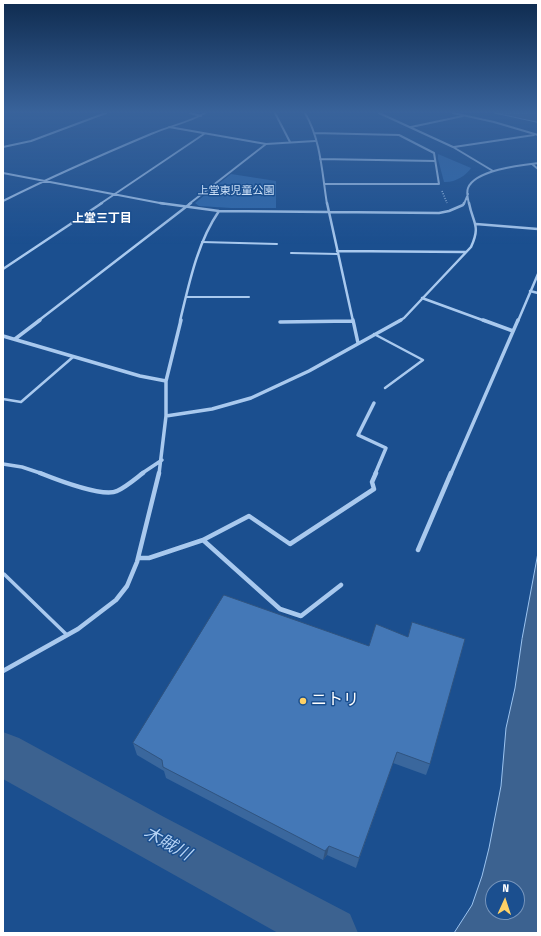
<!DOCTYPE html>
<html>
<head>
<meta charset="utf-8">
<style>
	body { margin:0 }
	#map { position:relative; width:541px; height:936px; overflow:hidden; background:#1b4f8f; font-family:"Fira Sans Condensed",sans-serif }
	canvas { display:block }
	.frame { position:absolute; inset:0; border:4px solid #fff; pointer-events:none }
	.north { position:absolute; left:485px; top:880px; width:40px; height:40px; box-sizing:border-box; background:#1b4f8f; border:1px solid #7695bc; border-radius:50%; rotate:3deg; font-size:11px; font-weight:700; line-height:16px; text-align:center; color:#fff }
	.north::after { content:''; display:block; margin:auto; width:14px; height:18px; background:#ffd166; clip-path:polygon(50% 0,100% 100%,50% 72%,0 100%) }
</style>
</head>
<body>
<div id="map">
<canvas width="541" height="936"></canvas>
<div class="frame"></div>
<div class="north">N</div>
</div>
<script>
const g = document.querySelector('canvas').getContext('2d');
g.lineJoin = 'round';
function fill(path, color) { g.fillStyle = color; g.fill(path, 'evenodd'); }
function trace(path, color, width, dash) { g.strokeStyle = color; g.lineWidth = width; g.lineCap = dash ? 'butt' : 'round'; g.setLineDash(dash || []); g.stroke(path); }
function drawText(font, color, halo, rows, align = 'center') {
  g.font = font + ' "Fira Sans Condensed","Noto Sans JP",sans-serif'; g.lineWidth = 3; g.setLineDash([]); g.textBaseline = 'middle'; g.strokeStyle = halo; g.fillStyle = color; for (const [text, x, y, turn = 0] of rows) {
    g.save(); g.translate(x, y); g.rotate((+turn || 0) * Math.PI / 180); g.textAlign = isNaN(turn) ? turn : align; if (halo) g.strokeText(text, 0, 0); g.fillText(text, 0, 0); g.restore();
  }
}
fill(new Path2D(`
	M438,154L471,168C466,176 454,183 444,182L438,159Z
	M231,174L276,181V208H231L199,206L195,203Z`), '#2e69ad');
const water = new Path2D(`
	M495,113H538V122Z
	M538,553V933H454L472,905L482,876L489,848L501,786L506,728L515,688L522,639ZM493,888H517V912H493Z`);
fill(water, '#3c6290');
trace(water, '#9cc4f0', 1);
fill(new Path2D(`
	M3,732L19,738L164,817L350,914L358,933H278L3,779Z`), '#3c6290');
trace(new Path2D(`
	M442,191L447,203`), '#a9c9ee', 1.5, [1, 1.5]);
trace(new Path2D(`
	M202,242L277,244
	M291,253L338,254
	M186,297H249`), '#a9c9ee', 2);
trace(new Path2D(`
	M374,334L423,360L385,388
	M3,399L21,402L73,357`), '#a9c9ee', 2.5);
trace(new Path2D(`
	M4,574L67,635`), '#a9c9ee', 3.5);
trace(new Path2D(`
	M190,113L201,116
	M275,113L290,142
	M305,113C321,140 322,173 327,204
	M379,113L453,147L493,171
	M453,113L494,122L538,135
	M169,127L266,144L315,141
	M411,127L463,116
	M314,133L399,135L434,153L439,184H324
	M3,147L31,141L106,113
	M454,147L534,135
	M320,159L435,161
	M532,164L538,169
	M3,173L165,204
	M3,201C51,177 101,155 151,134C169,126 188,123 205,113
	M100,204L204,134
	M189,204L266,144
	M464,204L468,194
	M469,204C468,199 466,193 468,188C475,170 521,165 538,163`), '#a9c9ee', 2);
trace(new Path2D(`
	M160,203L219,211L439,213L449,211L463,205L464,203
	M327,203L353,321
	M476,224L538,229
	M337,251L466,252
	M3,269L102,203
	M530,291L538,293
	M422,298L485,321
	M38,321L191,203
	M180,321C189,284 197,243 219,211
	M399,321L404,318L471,247C481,225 473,224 469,203
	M518,321L538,274`), '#a9c9ee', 2.5);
trace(new Path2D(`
	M353,320L358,343
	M483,320L513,331
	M280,322L353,321
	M3,336L140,376L166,381
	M15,339L40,320
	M374,403L358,435L386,448L375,474
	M166,416L212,409L251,398L309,371L401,320
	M3,464L22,467L43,474
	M141,474L162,460
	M159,474L166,416V381L181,320
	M451,474L518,320`), '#a9c9ee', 3.5);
trace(new Path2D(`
	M40,473C55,479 104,498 117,491C126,487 135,479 143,473
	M203,540L280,609L301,616L341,585
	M418,550L451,473
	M138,558H149L203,540L249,516L290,544L374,489L372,482L376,473
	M3,671L78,629L116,600L127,586L137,562L159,473`), '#a9c9ee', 4.5);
fill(new Path2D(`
	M369,646L430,764L426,775L393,763L356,868L327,855L323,860L166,778L164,771L137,755L133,743Z`), '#3a679d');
fill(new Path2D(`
	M397,752L393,763L356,868L359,858Z
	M329,846L327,855L323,860L325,851Z`), '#305480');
const building = new Path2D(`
	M224,595L369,646L376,624L408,637L412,622L465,639L430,764L397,752L359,858L329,846L325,851L163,767L162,760L133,743Z`);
fill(building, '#4478b7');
trace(building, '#305480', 1);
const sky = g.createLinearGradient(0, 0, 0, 244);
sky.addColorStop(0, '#0f2b4f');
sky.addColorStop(0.46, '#39639b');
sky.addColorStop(1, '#39639b00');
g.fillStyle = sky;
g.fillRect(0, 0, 541, 244);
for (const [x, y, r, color] of [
	[303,701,4,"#ffd166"]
]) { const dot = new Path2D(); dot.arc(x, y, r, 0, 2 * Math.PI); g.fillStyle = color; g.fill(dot); trace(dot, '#1b4f8f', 1.5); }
drawText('11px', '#cfe3fa', '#1b4f8f', [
	["上堂東児童公園",236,191]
]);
drawText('bold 12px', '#fff', '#1b4f8f', [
	["上堂三丁目",102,219]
]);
drawText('16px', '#fff', '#1b4f8f', [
	["ニトリ",311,701]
], 'left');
drawText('italic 17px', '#b5d3f5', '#1b4f8f', [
	["木賊川",167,844,29]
]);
</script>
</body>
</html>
